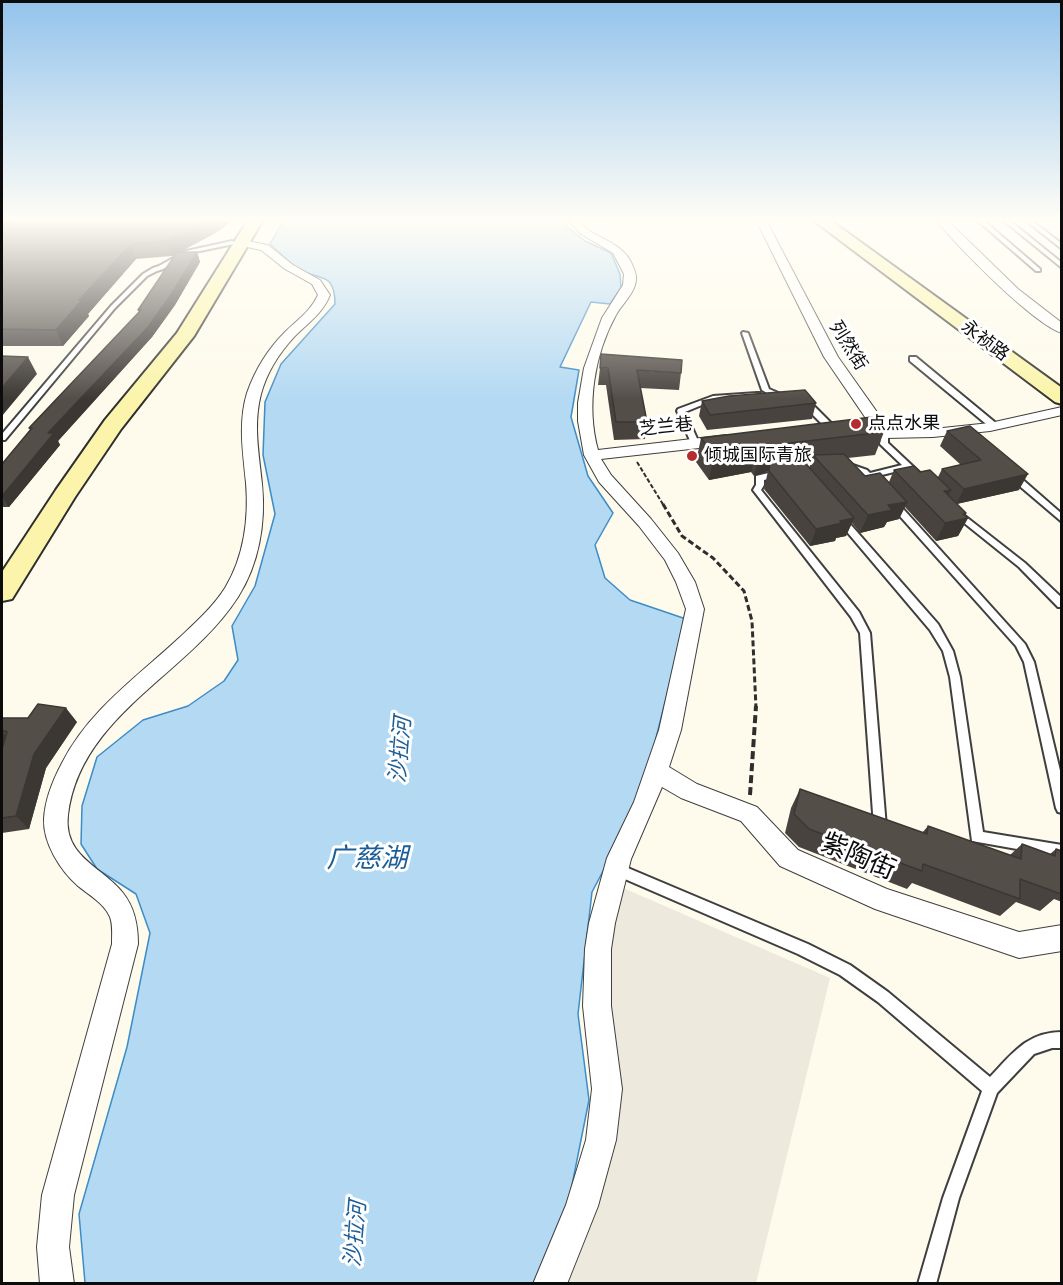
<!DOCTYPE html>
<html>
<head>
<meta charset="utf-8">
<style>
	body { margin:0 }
	#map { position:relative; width:1063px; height:1285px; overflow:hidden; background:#fefbec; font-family:"Noto Serif",serif }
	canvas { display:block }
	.frame { position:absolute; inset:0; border:3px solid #0c0c0c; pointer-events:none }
</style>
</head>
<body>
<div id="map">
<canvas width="1063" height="1285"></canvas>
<div class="frame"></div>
</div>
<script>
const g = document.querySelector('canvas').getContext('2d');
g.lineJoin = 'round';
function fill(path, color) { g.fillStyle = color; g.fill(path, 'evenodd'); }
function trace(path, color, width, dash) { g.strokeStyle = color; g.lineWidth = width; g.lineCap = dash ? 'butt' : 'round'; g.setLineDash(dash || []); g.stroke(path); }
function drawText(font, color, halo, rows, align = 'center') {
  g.font = font + ' "Noto Serif","Noto Sans SC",serif'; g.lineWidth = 6; g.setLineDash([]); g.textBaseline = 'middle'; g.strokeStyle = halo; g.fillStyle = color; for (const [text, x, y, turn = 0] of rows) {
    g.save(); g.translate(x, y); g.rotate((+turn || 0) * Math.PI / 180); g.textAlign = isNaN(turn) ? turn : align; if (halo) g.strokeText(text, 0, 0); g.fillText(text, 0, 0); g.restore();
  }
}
fill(new Path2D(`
	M621,887L830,978L756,1283L568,1284L596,1213L615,1144L620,1091V1065L610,1006L611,951Z`), '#ede9dc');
const water = new Path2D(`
	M284,220H566V226L585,241L611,253L620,274L621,288L610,304L591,302L560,367L579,370L571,417L588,476L613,513L595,545L605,578L630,600L686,619L654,746L627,826L592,892L578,1014L589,1100L569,1200L534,1283H85L79,1214L127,1047L150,933L136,894L97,869L81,844L82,806L97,757L143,720L188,706L224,681L238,660L232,626L255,586L275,514L263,455L265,402L281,364L335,304C335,268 315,282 295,267C286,260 278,251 270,244Z`);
fill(water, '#b3d9f3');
trace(water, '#3e8cc6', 1.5);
const lane = new Path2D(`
	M977,220H983L1040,269V271H1036Z
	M1003,220H1009L1062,263V268Z
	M1025,220H1031L1062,244V249Z
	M232,241L234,242V244L190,253L163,269L157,271L147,276L115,308L5,440H2V434L111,306L143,274L153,268L159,266L186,251Z
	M743,332L748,333L769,389L783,395V399H777L762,390L742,333Z
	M910,357H916L997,424V428H991L910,361Z
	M757,393H760V397L714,400L685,412L699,443L695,445H692L677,411L678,409L713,396Z
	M801,399H807L834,426V430H828L801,403Z
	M882,432H888V443L921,474V478H915L906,469L874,477L881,485L877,488L874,487L861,474L844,468L843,466L847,463L867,470L870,473L902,465L880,444Z
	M781,470L785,473L784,475L764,480V485L761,490L859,612L870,633L886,827L884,831L880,833L876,831L874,827L860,633L851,617L753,490L756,485V476Z
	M1012,472L1015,473L1062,514V522L1009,477L1008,475Z
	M893,500L896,501L1025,644L1034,662L1062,779V813L1058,812L1056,808L1024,662L1016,646L890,505L889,503Z
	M956,509L1025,563L1062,598V607H1058L1019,567L953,514L952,512L953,510Z
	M840,515L843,516L938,624L953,651L960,677L983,832L1062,845V857L972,841L950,677L943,651L930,630L837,520L835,518L837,516Z
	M616,863L808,944L850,965L888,992L990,1077C1012,1054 1027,1032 1062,1032V1048H1052L1034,1054L997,1093L959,1198L936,1284H918L943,1198L982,1091L878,1002L840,975L798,954L611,873L609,869L611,865Z`);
const street = new Path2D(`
	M568,220H578C592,239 619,239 631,262C633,267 637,274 636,280C635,293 622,304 616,315C594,355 586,406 598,450L726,435L734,440L726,445L601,459L611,475L651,519L678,553L695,582L704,609L681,730L669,767L697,784L757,807L798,850L887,889L1019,932L1062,925V951L1019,958L875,909L780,866L741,821L681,798L662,787L631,859L615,923L611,949V1006L622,1089L616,1140L598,1206L567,1284H533L566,1205L586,1140L592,1089L583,1006L585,949L589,923L607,858L634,802L659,730L686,609L676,582L665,560L639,526L599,482L584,455L578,421V403L584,368L602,318L623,285L624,274L613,253L581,234Z
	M756,220H766L838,357L889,429H933L990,423L1062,407V415L990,431L933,437L885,438L880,437L873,429L858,428L856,425L858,422L867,420L824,357Z
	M936,220H947L1018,289L1062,323V333C1033,324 956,245 936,220Z
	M242,240L268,245L293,265L320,280L330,295C323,313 308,323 295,336C279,353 267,372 261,394C253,425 259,453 262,484C266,523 259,564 238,597C188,675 80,715 68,815C63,857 103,867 123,893C135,908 138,926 138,944L74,1195L69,1247L74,1284H40L37,1247L42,1195L112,944C112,935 113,925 110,917C104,903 89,895 78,886C60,870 43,843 44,819C45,799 53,780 62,763C89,710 137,677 179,638C195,623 213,607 225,588C244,557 249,518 246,483C243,452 238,423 247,393C255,370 268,349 285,332C297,320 311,311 318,295L312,284L285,269L261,250L238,245L237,243Z`);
const secondary = new Path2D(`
	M248,220H263L194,336L121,429L75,497L12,599L2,601V572L56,490L105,420L177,333Z
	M813,220H830L1062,388V404L1055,402Z`);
trace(lane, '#3f3f3f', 4);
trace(street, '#3f3f3f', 2);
trace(secondary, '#2e2e2e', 4);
trace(new Path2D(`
	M637,462L664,506`), '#2e2e2e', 2, [4.5, 2]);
trace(new Path2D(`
	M663,504L682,536L713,558L744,591L752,621L756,708`), '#2e2e2e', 3, [6, 3]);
trace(new Path2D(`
	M750,795L756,706`), '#2e2e2e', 4, [8, 4]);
fill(lane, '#fff');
fill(street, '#fff');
fill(secondary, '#fbf4aa');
fill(new Path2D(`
	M4,220H232L219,231L180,252H197L200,262L175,305L152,337L58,441L60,445L9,507H2V464L30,430L29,428L139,312L138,310L176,254L172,256L136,259L88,314L89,316L63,346H2V223L6,222Z
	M600,368L681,373L679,390L640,388L647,422L645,439L614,440L606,385H598Z
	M702,401L816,403L812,419L707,430L699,416Z
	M947,431L1019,490L957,504L966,513L965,515L968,518L958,536L936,541L905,507L899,519L887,522L884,527L860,533L852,523L846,536L836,538L835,541L810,546L764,489L768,471L754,476L751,472L709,480L696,462L701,438L884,432L875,455L848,458L865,476L889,482L894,470L920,472L938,477L942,469L961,465L940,446ZM811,463L809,468L806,464Z
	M2,718L77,722L46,768L29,829L2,833Z
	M800,789L922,833L928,826L1010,855L1022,844L1050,854L1056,849L1062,851V902L1054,899L1040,911L1016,902L1000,916L912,883L907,889L799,847L785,833L791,808Z`), '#48433f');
fill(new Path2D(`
	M208,220H232L219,231L172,256L167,241Z
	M131,244L136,259L88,314L89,316L63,346L56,330L79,300Z
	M197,252L200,262L175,305L152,337L58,441L60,445L9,507L2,496L48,433Z
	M28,357L37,374L2,416V388Z
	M790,443L783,467L770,463L768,471L754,476L760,453Z
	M757,449L751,472L709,480L714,456Z
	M1028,474L1019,490L956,504L964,489Z
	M951,490L942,507L944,491Z
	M907,502L899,519L887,522L884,527L860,533L868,515L888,505Z
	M966,513L963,519L968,518L958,536L936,541L945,523L963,514Z
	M854,518L846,536L836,538L835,541L810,546L816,529L840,521Z
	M66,708L77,722L46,768L29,829L16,816L34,754Z
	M2,732L10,742L2,759Z`), '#3b3733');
const building = new Path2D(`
	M54,220H208L167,241L131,244L79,300H82L56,330L2,329V223L52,222Z
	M177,252H197L171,295L148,327L48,433H54L8,489L2,496V464L32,428H29L141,310H138Z
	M601,354L682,360L681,373L637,370L647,422H616L608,368H600Z
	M2,356L28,357L2,388Z
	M805,390L816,403L710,415L702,401L729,396Z
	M872,417L884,432L790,443L760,453L757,449L714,456L701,438Z
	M970,426L1028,474L964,489L942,469L981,460L947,431Z
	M844,454L865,476L880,473L907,502L888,505L892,510L868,515L813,455Z
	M800,457L854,518L840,521L842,523L816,529L769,471L770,463Z
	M914,466L920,472L930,470L951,490L944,491L966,513L963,514L968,518L945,523L894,470Z
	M38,704L66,708L34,754L16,816L2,818V749L7,732L2,730V718H28Z
	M800,789L927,834L928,826L1021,859L1022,844L1055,856L1056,849L1062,851L1061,894L1020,879V899L923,864L922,871L809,829L794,814Z`);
fill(building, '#544e49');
trace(building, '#3b3733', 1.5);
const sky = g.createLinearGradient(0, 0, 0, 400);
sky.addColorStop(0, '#93c3ec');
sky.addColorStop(0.55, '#fffdf6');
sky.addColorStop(1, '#fffdf600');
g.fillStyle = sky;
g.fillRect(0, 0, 1063, 400);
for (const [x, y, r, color] of [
	[856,424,6,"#b52b2e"],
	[692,456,6,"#b52b2e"]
]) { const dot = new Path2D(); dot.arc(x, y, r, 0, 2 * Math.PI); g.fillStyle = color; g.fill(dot); trace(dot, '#fff', 2); }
drawText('18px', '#0c0c0c', '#fff', [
	["永祯路",985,341,37],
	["列然街",848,346,58],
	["芝兰巷",666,427,-6]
]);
drawText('18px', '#0c0c0c', '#fff', [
	["点点水果",868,424],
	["倾城国际青旅",704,456]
], 'left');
drawText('italic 22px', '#1c5e97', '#fff', [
	["沙拉河",401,750,-85],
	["沙拉河",356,1234,-85]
]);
drawText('26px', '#0c0c0c', '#fff', [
	["紫陶街",858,857,23]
]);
drawText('italic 27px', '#1c5e97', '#fff', [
	["广慈湖",367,859]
]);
</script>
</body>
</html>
